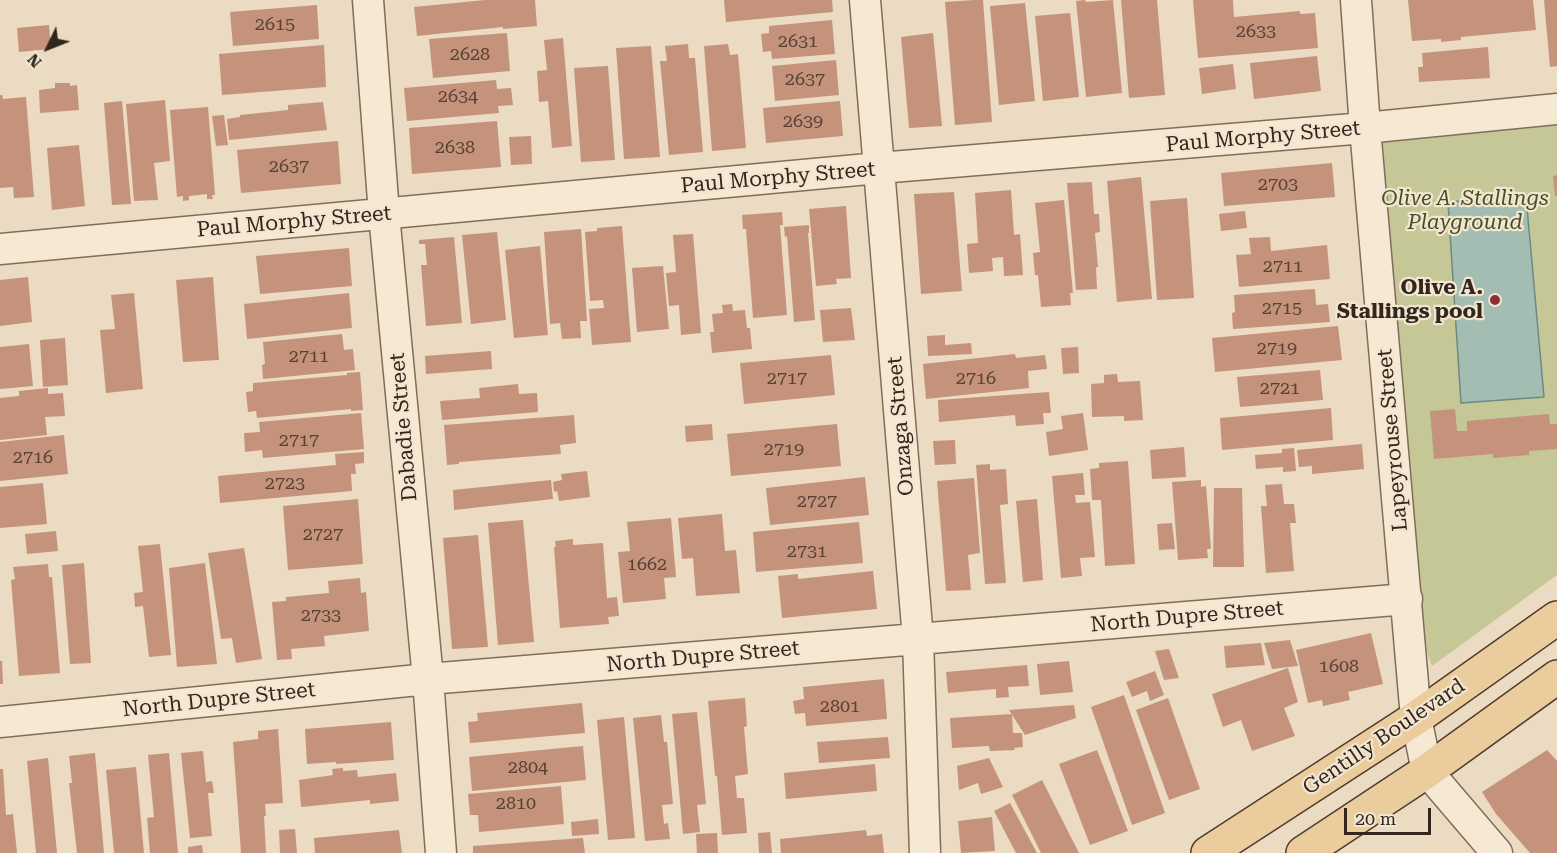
<!DOCTYPE html>
<html>
<head>
<meta charset="utf-8">
<style>
	body { margin:0 }
	#map { position:relative; width:1557px; height:853px; overflow:hidden; background:#eadbc2; font-family:"Roboto Serif",serif }
	canvas { display:block }
	.north { position:absolute; left:18px; top:18px; width:60px; height:60px; -webkit-text-stroke:4px #f2e6d1; paint-order:stroke; rotate:227deg; font-size:16px; font-weight:700; line-height:24px; text-align:center; color:#33261e }
	.north::after { content:''; display:block; margin:auto; width:21px; height:27px; background:#33261e; clip-path:polygon(50% 0,100% 100%,50% 72%,0 100%) }
	.scale { position:absolute; left:1344px; top:808px; width:87px; height:27px; box-sizing:border-box; border:3px solid #33261e; border-top:0; padding-left:8px; font-size:18px; line-height:21px; white-space:nowrap; color:#33261e; -webkit-text-stroke:4px #f2e6d1; paint-order:stroke }
</style>
</head>
<body>
<div id="map">
<canvas width="1557" height="853"></canvas>
<div class="north">N</div>
<div class="scale">20 m</div>
</div>
<script>
const g = document.querySelector('canvas').getContext('2d');
g.lineJoin = 'round';
function fill(path, color) { g.fillStyle = color; g.fill(path, 'evenodd'); }
function trace(path, color, width, dash) { g.strokeStyle = color; g.lineWidth = width; g.lineCap = dash ? 'butt' : 'round'; g.setLineDash(dash || []); g.stroke(path); }
function drawText(font, color, halo, rows, align = 'center') {
  g.font = font + ' "Roboto Serif",serif'; g.lineWidth = 4.5; g.setLineDash([]); g.textBaseline = 'middle'; g.strokeStyle = halo; g.fillStyle = color; for (const [text, x, y, turn = 0] of rows) {
    g.save(); g.translate(x, y); g.rotate((+turn || 0) * Math.PI / 180); g.textAlign = isNaN(turn) ? turn : align; if (halo) g.strokeText(text, 0, 0); g.fillText(text, 0, 0); g.restore();
  }
}
fill(new Path2D(`
	M1557,109V575L1432,666L1407,599L1365,128Z`), '#c5c797');
const water = new Path2D(`
	M1526,196L1544,397L1461,403L1448,202Z`);
fill(water, '#a4bdb3');
trace(water, '#6c8a80', 1.5);
fill(new Path2D(`
	M485,0H535L537,26L503,29V27L417,36L414,7Z
	M724,0H832L833,12L726,22Z
	M974,0H983L992,122L955,125L945,2Z
	M1085,0L1086,2L1113,0L1122,93L1086,97L1076,1Z
	M1121,0H1157L1165,95L1129,98Z
	M1193,0H1233L1234,17L1300,11V14L1315,13L1318,48L1198,58Z
	M1408,0H1533L1536,30L1461,37V40L1441,42V39L1412,41Z
	M1544,0H1557V66L1550,67Z
	M1025,3L1035,101L999,105L990,6Z
	M317,5L319,39L233,46L230,12Z
	M1070,13L1079,97L1043,101L1035,16Z
	M832,20L835,54L772,59L771,51L763,52L761,34L769,33V26Z
	M49,25L51,49L19,52L17,28Z
	M507,33L510,71L433,78L429,39Z
	M933,33L942,126L909,128L901,37Z
	M563,38L572,146L552,148L548,101L539,102L537,71L547,70L544,40Z
	M688,44L689,58H695L703,152L669,155L660,61H667L665,46Z
	M728,44L730,55L738,54L746,148L712,151L704,46Z
	M324,45L326,87L222,95L219,54Z
	M651,46L660,157L624,159L616,48Z
	M1488,47L1490,78L1419,82L1418,67H1423L1422,53Z
	M1317,56L1321,91L1254,99L1250,63Z
	M836,60L839,95L775,101L772,66Z
	M1233,64L1236,89L1202,94L1199,68Z
	M608,66L615,160L581,162L574,68Z
	M496,80L497,89L511,88L513,105L498,106L499,113L407,121L404,88Z
	M55,83H70V86L77,85L79,110L40,113L39,90L55,88Z
	M0,95H2L3,99L26,97L34,197L14,198L13,187L0,188Z
	M165,100L170,161L154,163L158,200L134,201L126,104Z
	M122,101L131,204L112,205L104,103Z
	M840,101L843,136L766,143L763,108Z
	M323,102L327,130L229,140L227,119L240,117V115L288,110V105Z
	M208,107L215,195H212L213,199H207V194L189,196V200L183,201V196L177,197L170,110Z
	M224,115L228,145L216,146L212,116Z
	M497,121L501,167L412,174L409,128Z
	M531,136L532,164L511,165L509,137Z
	M338,141L341,184L241,193L237,150Z
	M79,145L85,206L52,210L47,148Z
	M1332,163L1335,197L1224,206L1221,173Z
	M1557,175V196H1555L1553,176Z
	M1141,177L1152,299L1117,302L1107,181Z
	M1092,182L1094,214H1099L1100,232L1095,233L1098,267H1096L1097,289L1076,290L1067,183Z
	M1011,190L1014,235L1020,234L1023,275L1004,276L1003,257L992,258L993,271L969,273L967,244L978,243L975,193Z
	M954,192L962,291L921,294L914,194Z
	M1187,198L1194,298L1157,300L1150,201Z
	M1064,200L1073,293H1070L1071,305L1041,307L1038,275H1035L1033,253L1040,252L1035,203Z
	M846,206L851,278L836,279L837,284L816,286L809,209Z
	M1245,211L1247,228L1221,231L1219,214Z
	M782,212L783,225H780L787,315L753,318L746,229H743L742,215Z
	M809,225V233H808L815,320L794,322L787,236L785,237L784,227Z
	M622,226L631,342L592,345L589,309L604,308L603,300L590,301L585,232L597,231V228Z
	M581,229L587,321H580L581,338L562,339L560,323L550,324L544,232Z
	M497,232L506,320L471,324L462,235Z
	M693,234L701,333L681,335L679,305L669,306L666,273L676,272L673,235Z
	M454,237L462,323L426,326L421,265H427L425,244H419V240Z
	M1270,237L1271,251L1327,245L1330,279L1239,287L1236,255L1251,254L1249,238Z
	M540,246L548,335L514,338L505,250Z
	M349,248L352,286L260,294L256,256Z
	M663,266L669,329L637,332L632,268Z
	M28,277L32,322L0,326V280Z
	M213,277L219,360L183,362L176,280Z
	M1315,289L1316,305L1328,304L1330,322L1233,329L1232,313L1235,312L1234,295Z
	M134,293L143,389L106,393L100,330L115,329L111,295Z
	M349,293L352,328L247,339L244,304Z
	M732,304L733,311L745,310L747,328H750L752,349L712,353L710,332H714L712,314L723,313L722,305Z
	M851,308L855,340L823,342L820,310Z
	M1338,326L1342,360L1215,372L1212,338Z
	M342,334L344,350L353,349L355,370L263,379L262,365L265,364L263,342Z
	M945,335V345L971,343L972,354L928,356L927,336Z
	M65,338L68,385L43,387L40,340Z
	M29,344L33,386L0,389V347Z
	M1078,347L1079,373L1063,374L1061,348Z
	M491,351L492,369L426,374L425,356Z
	M1015,354L1016,358L1045,355L1047,369L1028,371L1029,388L926,399L923,364Z
	M831,355L835,395L744,404L740,363Z
	M1320,370L1323,400L1240,407L1237,377Z
	M360,372L363,410L351,411V409L257,418L256,411L248,412L246,392L253,391V383L347,375V373Z
	M1117,374L1118,382L1140,381L1143,420L1124,421V416L1092,417L1091,384L1104,383V375Z
	M518,384L519,394L537,393L538,412L442,420L440,401L480,398L479,388Z
	M48,388V394L63,393L65,416L45,417L47,435L0,440V398L19,396V391Z
	M1049,392L1051,413H1043L1044,424L1016,426L1015,415L939,422L938,400Z
	M1331,408L1333,440L1222,450L1220,418Z
	M1455,409L1457,431H1467V421L1549,414L1550,424H1557V449L1529,451V455L1493,458V454L1434,459L1430,411Z
	M361,413L364,449L263,458L262,450L245,452L244,433L260,432L259,422Z
	M1083,413L1088,450L1049,456L1046,432L1063,429L1061,416Z
	M574,415L576,443L560,445L561,454L459,462V464L447,465L444,425Z
	M712,424L713,440L686,442L685,426Z
	M837,424L841,466L731,476L727,434Z
	M64,435L68,474L0,481V442Z
	M955,440L956,464L935,465L933,441Z
	M1362,444L1364,469L1312,474V466L1299,467L1297,450Z
	M1184,447L1186,477L1152,479L1150,450Z
	M1294,448L1296,471L1283,472V467L1256,469L1255,455L1282,453V449Z
	M364,452V463L355,464L356,474H351L352,491L220,503L218,476L336,465L335,454Z
	M1128,461L1135,564L1105,566L1101,500H1092L1090,469L1099,468V463Z
	M990,464V470L1006,469L1008,504L1000,505L1006,583L985,584L976,465Z
	M587,471L590,497L559,501L557,491L554,492L553,482L562,480L561,474Z
	M1083,473L1085,495H1075L1076,503L1090,502L1095,557L1080,558L1082,576L1061,578L1052,476Z
	M865,477L869,515L770,525L766,488Z
	M974,478L980,553L968,555L971,590L946,591L937,481Z
	M551,480L553,499L454,510L453,490Z
	M1201,480V487L1206,486L1211,549H1207L1208,558L1178,560L1172,482Z
	M43,483L47,524L0,528V487Z
	M1282,484L1284,504H1294L1296,523H1290L1294,571L1266,573L1261,506H1267L1265,485Z
	M1214,488H1242L1244,567H1213Z
	M358,499L363,564L288,570L283,506Z
	M1037,499L1043,580L1023,582L1016,501Z
	M722,514L725,551L736,550L740,593L696,596L693,558L682,559L678,518Z
	M671,518L676,577L664,578L666,599L623,603L618,552L630,551L627,522Z
	M523,520L534,642L498,645L488,523Z
	M859,522L863,563L756,572L753,532Z
	M1172,523L1175,549L1159,550L1157,524Z
	M56,531L58,551L27,554L25,534Z
	M478,535L488,647L452,649L443,538Z
	M573,539V545L603,543L607,598L617,597L619,616L608,617L609,624L560,628L554,547H556L555,541Z
	M160,544L171,655L149,657L143,606L135,607L134,593L143,592L138,546Z
	M244,548L262,659L236,663L232,638L221,639L208,553Z
	M84,563L91,663L70,664L62,565Z
	M205,563L217,664L177,667L169,568Z
	M48,564L49,577H52L60,673L19,676L11,580L15,579L13,567Z
	M873,571L877,609L782,618L778,576L798,574V579Z
	M360,578L361,593L366,592L369,631L324,636L325,646L291,649L292,659L277,660L272,602L286,601V597L329,593L328,581Z
	M1371,633L1383,684L1348,692L1350,700L1323,706L1322,700L1308,703L1296,650Z
	M1290,640L1298,666L1272,669L1264,643Z
	M1261,643L1265,665L1226,668L1224,646Z
	M1169,649L1179,678L1164,680L1155,651Z
	M0,661H2L3,684H0Z
	M1069,661L1073,692L1040,695L1037,664Z
	M1027,665L1029,686L1008,687L1009,697L996,698V689L948,693L946,672Z
	M1288,668L1298,702L1284,708L1295,736L1252,751L1241,720L1223,727L1212,694Z
	M1155,671L1164,695L1150,701L1147,691L1132,697L1126,682Z
	M884,679L887,719L806,726L805,713L795,714L793,701L804,699L803,687Z
	M1124,695L1165,813L1132,825L1091,707Z
	M745,698L747,726L744,727L748,774L735,776L737,798H744L747,833L722,835L717,776H715L708,701Z
	M1168,698L1200,789L1169,800L1136,710Z
	M582,703L585,733L470,743L468,722L478,721L477,713Z
	M1074,705L1076,718L1025,735L1009,710Z
	M697,712L706,804L697,805L700,832L683,834L672,714Z
	M1012,714L1013,733H1022L1023,747L1014,748L1015,750L990,751L989,746L952,748L950,718Z
	M661,715L664,742H667L673,804L662,805L664,824L668,823L670,839L645,841L633,718Z
	M624,717L635,838L608,840L597,720Z
	M391,722L394,760L336,764V762L307,764L305,729Z
	M278,729L283,803L265,804L266,816H264L266,853H241L233,742L258,739V731Z
	M888,737L890,758L819,763L817,742Z
	M583,746L586,780L472,791L469,757Z
	M1097,750L1128,831L1090,845L1059,764Z
	M1547,750L1557,761V853H1530L1496,814L1482,792Z
	M203,751L206,782L212,781L214,793H208L212,836L190,838L181,753Z
	M95,753L104,853H77L69,783H72L69,756Z
	M169,753L178,853H150L147,818L154,817L148,755Z
	M48,758L57,853H36L27,761Z
	M989,758L1003,787L981,794L978,783L959,790L957,766Z
	M875,764L877,791L786,799L784,773Z
	M136,767L144,853H114L106,770Z
	M343,768V771L357,770L358,777L396,773L399,801L370,804V800L301,807L299,780L333,775L332,769Z
	M0,769H3L6,815L13,814L17,853H0Z
	M1042,780L1079,853H1041L1012,795Z
	M561,786L564,824L479,832L478,815H470L468,794Z
	M1010,803L1037,853H1016L994,811Z
	M992,817L995,851L961,853L958,821Z
	M598,819L599,834L572,836L571,822Z
	M295,829L297,853H280L279,830Z
	M399,830L402,853H315L314,838Z
	M866,830L867,836L882,834L884,853H781L780,839Z
	M770,832L772,853H759L758,833Z
	M717,833L718,853H697L696,834Z
	M583,838L585,853H473V846Z
	M202,845L203,853H188V847Z`), '#c5937b');
const minor = new Path2D(`
	M368,0L384,214L428,679L441,853
	M865,0L918,639L925,853
	M1356,0L1365,128L1416,718L1427,771L1497,853
	M0,249L879,168L1365,128L1557,109
	M0,722L428,679L1407,599`);
const major = new Path2D(`
	M1208,853L1416,718L1557,618
	M1303,853L1427,771L1557,677`);
trace(minor, '#826c5b', 33);
trace(major, '#503b2f', 36);
trace(minor, '#f6e9d4', 30);
trace(major, '#ebcc9c', 33);
for (const [x, y, r, color] of [
	[1495,300,6,"#8c3038"]
]) { const dot = new Path2D(); dot.arc(x, y, r, 0, 2 * Math.PI); g.fillStyle = color; g.fill(dot); trace(dot, '#f2e6d1', 2); }
drawText('18px', '#584135', null, [
	["2615",275,25],
	["2633",1256,32],
	["2631",798,42],
	["2628",470,55],
	["2637",805,80],
	["2634",458,97],
	["2639",803,122],
	["2638",455,148],
	["2637",289,167],
	["2703",1278,185],
	["2711",1283,267],
	["2715",1282,309],
	["2719",1277,349],
	["2711",309,357],
	["2717",787,379],
	["2716",976,379],
	["2721",1280,389],
	["2717",299,441],
	["2719",784,450],
	["2716",33,458],
	["2723",285,484],
	["2727",817,502],
	["2727",323,535],
	["2731",807,552],
	["1662",647,565],
	["2733",321,616],
	["1608",1339,667],
	["2801",840,707],
	["2804",528,768],
	["2810",516,804]
]);
drawText('21px', '#33261e', '#f2e6d1', [
	["Paul Morphy Street",1263,137,-5],
	["Paul Morphy Street",778,178,-5],
	["Paul Morphy Street",294,222,-5],
	["Onzaga Street",901,426,-95],
	["Dabadie Street",404,427,-95],
	["Lapeyrouse Street",1393,440,-95],
	["North Dupre Street",1187,617,-5],
	["North Dupre Street",703,657,-5],
	["North Dupre Street",219,700,-6],
	["Gentilly Boulevard",1384,737,-34]
]);
drawText('italic 21px', '#474e26', '#f2e6d1', [
	["Olive A. Stallings",1465,199],
	["Playground",1465,223]
]);
drawText('bold 21px', '#33261e', '#f2e6d1', [
	["Olive A.",1483,288],
	["Stallings pool",1483,312]
], 'right');
</script>
</body>
</html>
